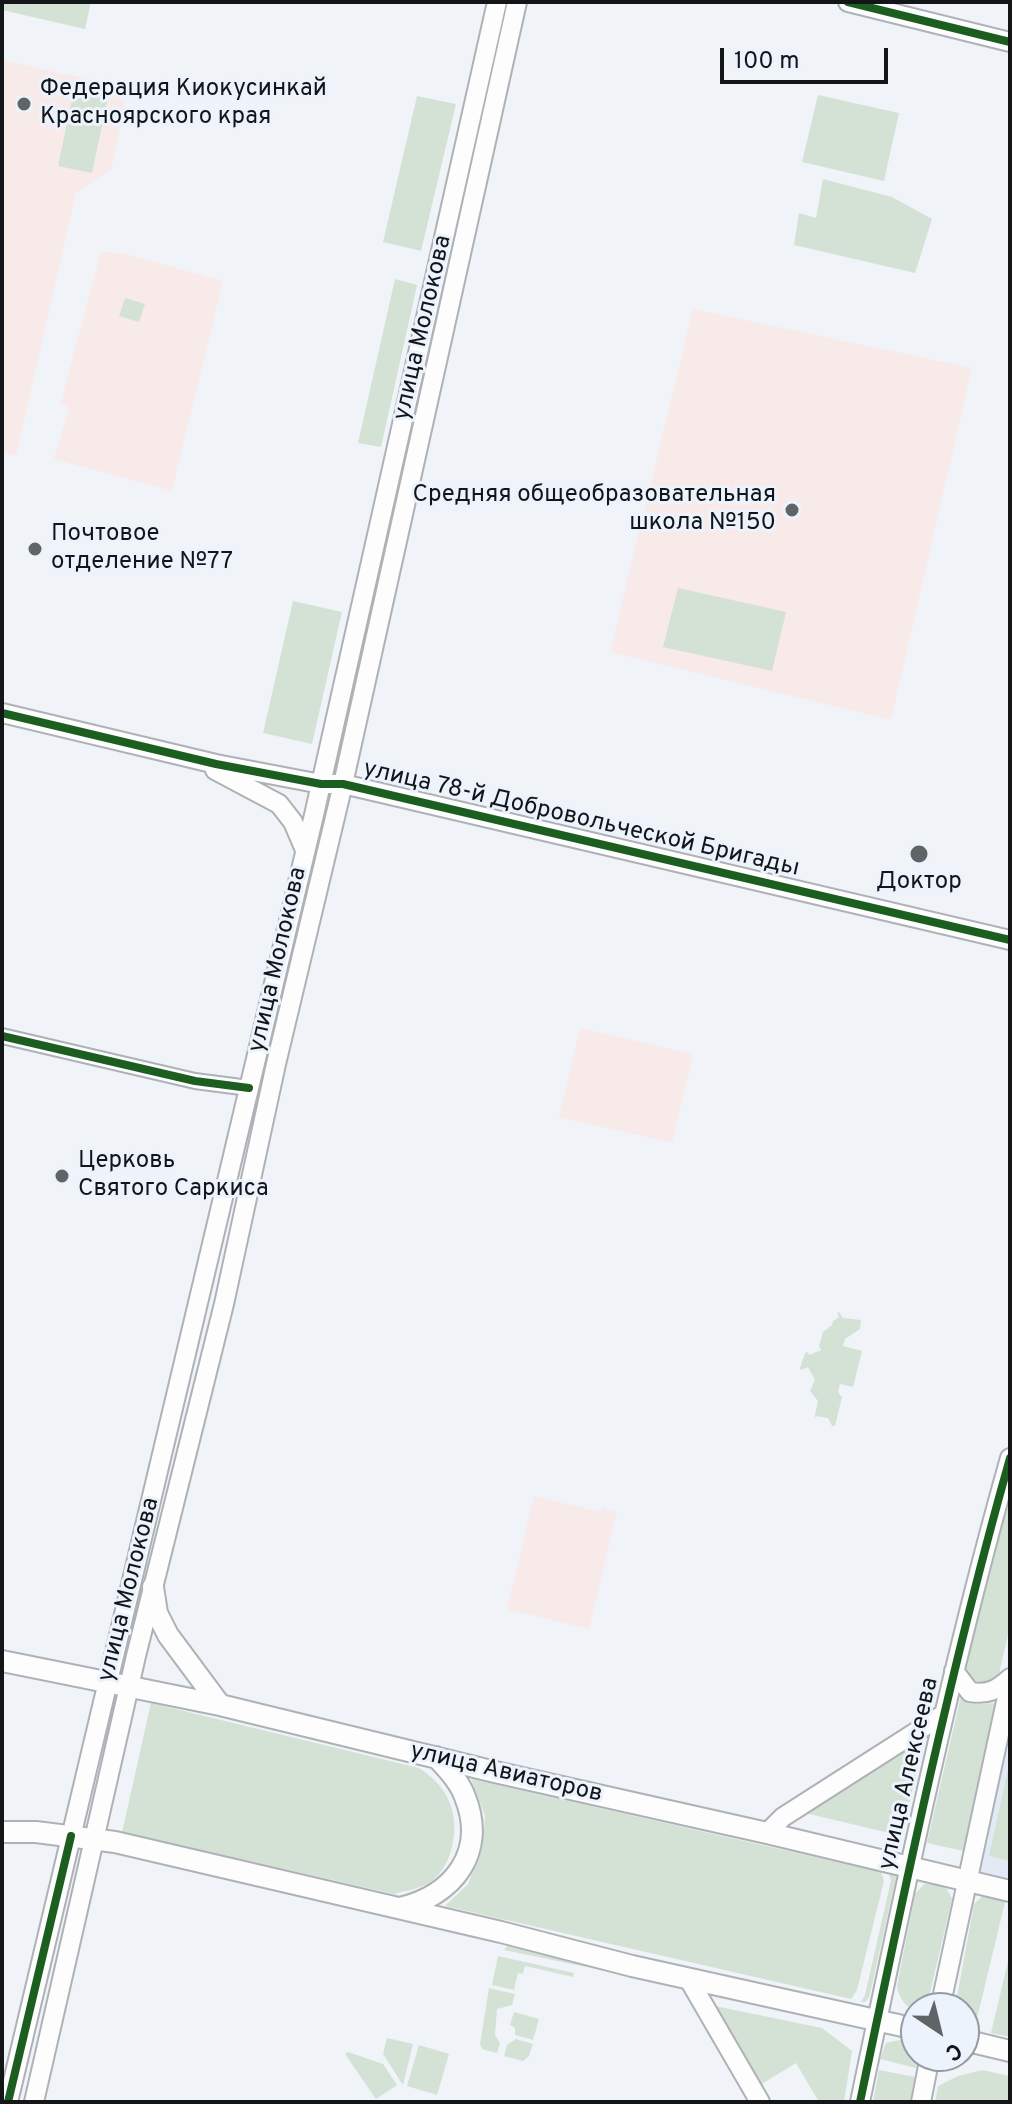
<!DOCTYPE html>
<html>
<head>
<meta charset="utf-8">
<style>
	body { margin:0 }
	#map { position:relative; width:1012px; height:2104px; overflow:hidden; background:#f0f4f9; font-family:Overpass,sans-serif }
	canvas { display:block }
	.frame { position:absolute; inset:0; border:4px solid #131619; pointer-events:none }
	.north { position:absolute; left:900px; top:1992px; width:80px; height:80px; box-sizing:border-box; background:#ecf3fd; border:2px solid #959ba2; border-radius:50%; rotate:145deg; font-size:22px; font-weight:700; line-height:32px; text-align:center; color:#131619 }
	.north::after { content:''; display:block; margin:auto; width:28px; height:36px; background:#606467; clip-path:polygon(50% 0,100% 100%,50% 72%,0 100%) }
	.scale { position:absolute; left:720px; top:48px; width:168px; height:36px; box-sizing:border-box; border:4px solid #131619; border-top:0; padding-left:10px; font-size:24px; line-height:28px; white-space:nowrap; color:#131619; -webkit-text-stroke:6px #ecf3fd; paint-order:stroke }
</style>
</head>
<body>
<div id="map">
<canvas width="1012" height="2104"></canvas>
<div class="frame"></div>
<div class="north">С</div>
<div class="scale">100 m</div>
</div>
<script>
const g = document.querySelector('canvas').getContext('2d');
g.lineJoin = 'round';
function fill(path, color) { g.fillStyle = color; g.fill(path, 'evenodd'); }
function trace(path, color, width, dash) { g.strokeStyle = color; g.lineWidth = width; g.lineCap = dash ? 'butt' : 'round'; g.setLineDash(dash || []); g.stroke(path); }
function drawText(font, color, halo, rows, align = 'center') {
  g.font = font + ' Overpass,sans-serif'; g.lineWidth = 6; g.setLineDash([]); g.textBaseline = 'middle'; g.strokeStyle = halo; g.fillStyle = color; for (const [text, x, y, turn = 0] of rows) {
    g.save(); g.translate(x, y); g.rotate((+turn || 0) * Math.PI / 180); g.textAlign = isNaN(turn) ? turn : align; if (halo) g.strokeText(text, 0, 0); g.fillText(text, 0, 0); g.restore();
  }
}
fill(new Path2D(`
	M1010,1683V1891L967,1882Z`), '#e2eaf6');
fill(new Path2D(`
	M2,60L109,84L125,104L111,170L76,193L16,456L2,453Z
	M101,252L122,253L223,281L172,491L54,459L69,407L60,405Z
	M693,309L972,368L891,720L610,652Z
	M580,1028L693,1054L672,1143L559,1117Z
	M534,1496L600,1512L602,1508L617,1512L589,1629L507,1609Z`), '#f7eae9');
fill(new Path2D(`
	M3,2H91L85,29L2,10Z
	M74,90L108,97L92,173L58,166Z
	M818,95L899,113L884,181L802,162Z
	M417,96L456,104L421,251L383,242Z
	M823,179L892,197L932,219L915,273L794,245L799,213L816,218Z
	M395,279L417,285L381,447L358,443Z
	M125,298L145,304L139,322L119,316Z
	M678,588L786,612L772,671L663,647Z
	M293,601L342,612L312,744L263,733Z
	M839,1312L843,1318L861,1320L860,1329L845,1339L843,1346L862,1351L853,1387L840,1384L838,1392L842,1397L835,1426H832L828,1418L816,1416L814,1419L818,1401L810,1391L815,1380L808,1367L801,1370L800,1368L805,1353L808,1352L809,1355L821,1350L819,1346L823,1332L832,1325L833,1321L839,1317L837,1313Z
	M1010,1489V1626L998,1679L979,1690L963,1673L991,1554Z
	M961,1696L977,1704L998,1703L963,1851L927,1843Z
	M151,1703L419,1768C448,1786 460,1814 452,1847C449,1860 441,1876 429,1883C418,1889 405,1891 394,1894L122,1832Z
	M925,1735L902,1836L805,1813Z
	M1010,1761V1861L989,1856Z
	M471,1779L881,1872L884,1881L857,1990L851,1999L445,1906L468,1884L482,1850L485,1816Z
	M894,1873L896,1878L869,1998L865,2002H861L865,1995L891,1880L889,1875Z
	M924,1884H935L947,1889L952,1899L929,1997L924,2008H916V2012C906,2008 898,1996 897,1986L915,1894Z
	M986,1893L1006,1898L974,2031L964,2027V2008H955L974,1904Z
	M507,1946L618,1970L620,1974L504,1950Z
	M1010,1953V2037L991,2033Z
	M498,1956L574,1973L573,1977L525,1966L523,1974L518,1973L514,1990L492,1985Z
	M489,1988L515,1994L512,2005L497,2009L495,2035L500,2043L497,2053L482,2049L480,2044Z
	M710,2005L822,2028L852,2051L844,2102H819L796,2063L760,2085Z
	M514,2012L539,2019L533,2040L515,2035V2028L510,2025Z
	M387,2038L413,2044L403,2085L383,2054Z
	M516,2039L533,2044L529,2056L523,2061L504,2056L507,2045Z
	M900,2040C914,2044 920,2055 916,2068L880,2059L886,2043Z
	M419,2045L449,2054L437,2095L407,2086Z
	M348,2052L383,2064L397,2085L376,2099L345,2054Z
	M879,2070L915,2077L910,2102H873Z
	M982,2070L1010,2076V2102H935L938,2086L958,2076Z`), '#d3e2d4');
const street = new Path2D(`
	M2,1036L195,1081L249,1088`);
const secondary = new Path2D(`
	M848,2L1010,42
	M2,713L216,764L321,784H343L1010,940
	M215,770L279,804L293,822L305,850
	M954,1671L970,1692C988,1695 997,1690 1010,1678
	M767,1833L783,1817L944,1714
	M688,1978L760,2102
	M940,2008L1010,1683
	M8,2102L314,815L497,2
	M34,2102L136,1656L224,1304L276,1064L343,784L517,2
	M860,2102C905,1886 950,1670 1010,1458
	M921,2102L930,2056`);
const primary = new Path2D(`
	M153,1587L157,1613L168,1635L220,1705
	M2,1661L220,1705L495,1772L767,1833L1010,1891
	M2,1832H36L115,1842L501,1932L632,1966L916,2029
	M400,1908C454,1895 487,1852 465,1797C460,1782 447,1768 436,1757
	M964,2040L1010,2051`);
trace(street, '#aeb1b5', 18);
trace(secondary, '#aeb1b5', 22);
trace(primary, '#aeb1b5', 24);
trace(street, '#fdfdfe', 14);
trace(secondary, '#fdfdfe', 18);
trace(primary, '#fdfdfe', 20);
trace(new Path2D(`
	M848,2L1010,42
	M2,713L216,764L321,784H343L1010,940
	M2,1036L195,1081L249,1088
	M8,2102L71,1836
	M860,2102C905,1886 950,1670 1010,1458`), '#1b5e20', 8);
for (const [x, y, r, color] of [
	[24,104,8,"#606467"],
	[792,510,8,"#606467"],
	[35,549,8,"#606467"],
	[919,854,10,"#606467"],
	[62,1176,8,"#606467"]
]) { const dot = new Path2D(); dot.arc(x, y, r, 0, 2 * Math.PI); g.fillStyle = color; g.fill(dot); trace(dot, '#ecf3fd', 3); }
drawText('24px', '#131619', '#ecf3fd', [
	["Федерация Киокусинкай",40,90],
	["Красноярского края",40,118],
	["Средняя общеобразовательная",776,496,"right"],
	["школа №150",776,524,"right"],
	["Почтовое",51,535],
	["отделение №77",51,563],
	["Доктор",919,883,"center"],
	["Церковь",78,1162],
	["Святого Саркиса",78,1190]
], 'left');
drawText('24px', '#131619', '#ecf3fd', [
	["улица Молокова",424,328,-77],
	["улица 78-й Добровольческой Бригады",581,820,13],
	["улица Молокова",279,960,-77],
	["улица Молокова",130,1590,-76],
	["улица Авиаторов",506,1774,13],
	["улица Алексеева",910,1774,-77]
]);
</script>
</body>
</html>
